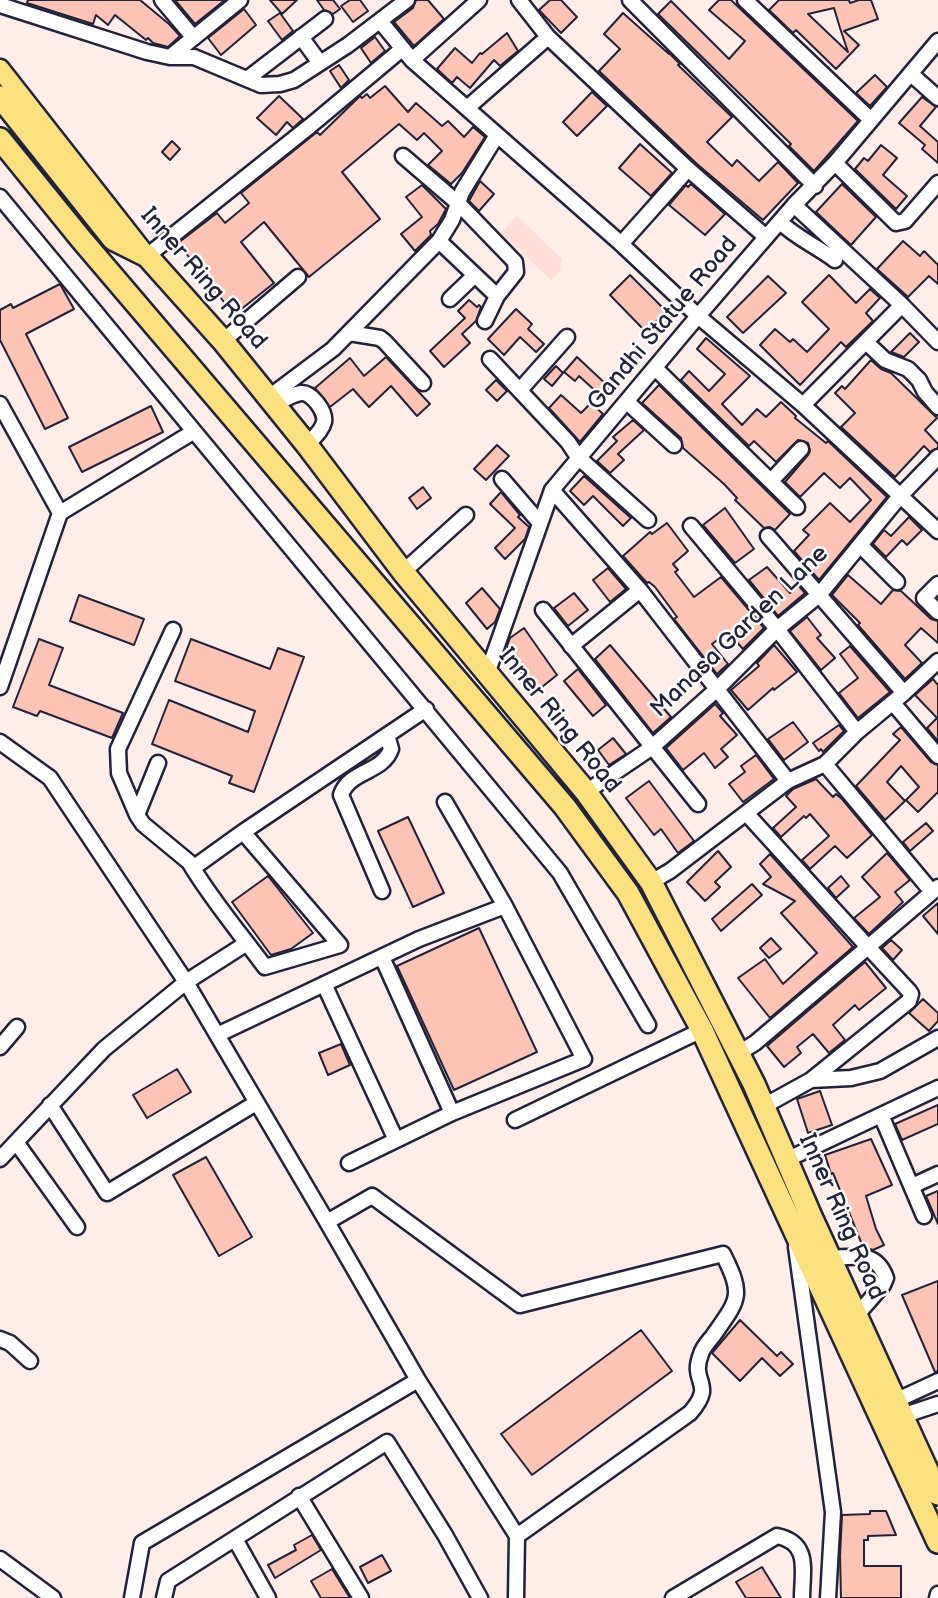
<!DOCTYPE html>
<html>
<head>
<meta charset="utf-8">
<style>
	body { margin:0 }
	canvas { display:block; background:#feede8 }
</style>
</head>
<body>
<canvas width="938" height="1598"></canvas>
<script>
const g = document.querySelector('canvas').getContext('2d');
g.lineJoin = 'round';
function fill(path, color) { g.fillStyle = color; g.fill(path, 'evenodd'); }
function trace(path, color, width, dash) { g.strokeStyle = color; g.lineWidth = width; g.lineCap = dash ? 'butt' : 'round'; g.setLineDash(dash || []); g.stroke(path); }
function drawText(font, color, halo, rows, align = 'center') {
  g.font = font + ' "Balsamiq Sans",sans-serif'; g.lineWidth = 5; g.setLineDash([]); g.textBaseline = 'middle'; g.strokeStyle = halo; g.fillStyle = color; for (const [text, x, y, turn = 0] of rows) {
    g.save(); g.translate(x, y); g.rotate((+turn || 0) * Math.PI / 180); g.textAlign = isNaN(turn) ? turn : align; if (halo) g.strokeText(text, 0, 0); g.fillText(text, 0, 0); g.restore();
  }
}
fill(new Path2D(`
	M517,216L562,259L560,271L551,280L501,233Z`), '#fee0d8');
const building = new Path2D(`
	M28,0H140L169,24L180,36L168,47L153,43L148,38L146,40L115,15L108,25L96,15L93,24L27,3Z
	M175,0H225L195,24Z
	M270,0H297L282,14Z
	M317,0H333L340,9L333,14L324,10Z
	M350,0H360L368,11L353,22L341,6Z
	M416,0H428L444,19L414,46L394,22L413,8Z
	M550,0H561L577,17L561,33L539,10Z
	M719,0H731L858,121L814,171L789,146L791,144L658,14L671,1L729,59L745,41L709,10Z
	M779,0H849L850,3L859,0H871L878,19L844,31L859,45L836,69L796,30L793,33L769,10ZM834,8L840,28L848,52L808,14Z
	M244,9L256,25L221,55L208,38Z
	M280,13L293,31L282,40L268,21Z
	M623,13L669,54L667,51L680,64L678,65L732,117L707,142L732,166L737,160L759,181L778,162L798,183L763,220L697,164L599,71L620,49L604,34Z
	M507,33L518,51L500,66L494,60L470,88L457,77L452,83L437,69L455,48L472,63L480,53L482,54Z
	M375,37L385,51L371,63L361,48Z
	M339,65L349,80L341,88L330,71Z
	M875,75L887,87L870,106L856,93Z
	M385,86L408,112L416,103L442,126L448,121L464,137L473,127L485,137L462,173L451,184L428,165L442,151L424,133L417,140L399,124L342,172L380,219L309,277L264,222L241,242L274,283L234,315L178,243L217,213L225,223L249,203L241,193L317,132L320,135L360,96L362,98L367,94L370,98Z
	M592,92L607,106L577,136L563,122Z
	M279,96L303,119L293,128L287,122L276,135L257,118Z
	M922,97L936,107L920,126L938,142V163L922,149L925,145L899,123Z
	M172,141L180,149L170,160L162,152Z
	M640,144L672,173L651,196L619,168Z
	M881,145L897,158L883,175L907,196L896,209L855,169L864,158L868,161Z
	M480,181L494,194L479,211L469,201Z
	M691,184L725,214L705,235L669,205L686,185L688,187Z
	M842,184L876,217L851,245L816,212Z
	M422,185L446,209L438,224L430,231L431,235L415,251L401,234L422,217L406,197Z
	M903,241L920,256L924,251L938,265V284L929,276L908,297L877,269Z
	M630,275L666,311L646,332L610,295Z
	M829,275L856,303L870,289L880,298L866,313L873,321L846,347L841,342L800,385L760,345L775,329L790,342L793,339L807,352L829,329L802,302Z
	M768,276L786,293L743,333L727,317Z
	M60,284L74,309L26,334L68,418L45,429L0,340V310L11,304L13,308Z
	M469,300L477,307L479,305L481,307L476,321L462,334L470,343L444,367L430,351L465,318L458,311Z
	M516,309L532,324L528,329L544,344L536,352L520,337L504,355L488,339Z
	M910,333L919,342L904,357L891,352Z
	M706,338L750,376L722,404L742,425L757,409L766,417L781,402L796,416L795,418L826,443L828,441L887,497L819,580L794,551L809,535L803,530L830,503L850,522L871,500L850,478L840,488L824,473L800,497L785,482L808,455L810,451L808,443L798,440L776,462L754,441L749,446L681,380L689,371L709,391L725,374L697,349Z
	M386,357L430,404L417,416L391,386L369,407L353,389L330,407L315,388L350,358L364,376Z
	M577,357L609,387L601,396L579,376L575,381L564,372Z
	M871,360L881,369L891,373L937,418L925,430L938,444V448L930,452L924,446L895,477L841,427L855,413L835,393L842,386L845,389Z
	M556,366L563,373L552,386L544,379Z
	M496,380L507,391L497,401L486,390Z
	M659,385L790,514L775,530L770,527L764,528L735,500L737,498L724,484L683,448L681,438L642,403Z
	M561,395L581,413L591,403L603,414L580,442L549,408Z
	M151,406L163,432L82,472L69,447Z
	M633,420L644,430L618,454L624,460L610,473L597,461L617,441L613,437Z
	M497,445L509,456L486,480L474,469Z
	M584,476L631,518L623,526L593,496L584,505L570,491Z
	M423,487L431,498L417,509L409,498Z
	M501,492L520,515L518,517L529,527L525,539L505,559L495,548L515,528L490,504Z
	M725,508L754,549L735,563L703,525Z
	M909,517L922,530L907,545L902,540L886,557L873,544L884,530L891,536Z
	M667,523L688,551L673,564L678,570L675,572L694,597L721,577L764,628L743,649L728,632L712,644L728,664L717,674L674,619L677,617L655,587L649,582L647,583L623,556L650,532L652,534Z
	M767,567L790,593L798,585L805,593L778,616L749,580Z
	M608,568L626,589L610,602L593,580Z
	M848,575L881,604L893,590L901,591L931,619L938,621V643L921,628L905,645L922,663L905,679L858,625L860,623L832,595Z
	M482,588L500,609L495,622L487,629L466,603Z
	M574,593L588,610L568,626L554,608Z
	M79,595L144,619L134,645L70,621Z
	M807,617L821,635L817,638L835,658L821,670L790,631Z
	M524,628L557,675L537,691L520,671L523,669L507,646L510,638Z
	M39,639L63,648L49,685L123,713L112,738L40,711L37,716L13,707Z
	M191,639L270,669L278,648L304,657L254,792L229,783L232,776L152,744L169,700L248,732L255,711L175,681Z
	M610,645L671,717L653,733L595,659Z
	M774,645L797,672L774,690L773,688L748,710L731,690L759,666L757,663Z
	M850,646L890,692L858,718L839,693L858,678L840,654Z
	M578,669L606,705L593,716L564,681Z
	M933,679L938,685V741L927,728L937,718L915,695Z
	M715,704L723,713L720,716L737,735L721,749L728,757L715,768L704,753L683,770L666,748Z
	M793,722L808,742L784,760L768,739Z
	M839,725L844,731L823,752L821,749L819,751L813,743Z
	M901,727L931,762L938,765V792L918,812L906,800L919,787L901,766L887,782L905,801L885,820L856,786L900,740L893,734Z
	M613,738L626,754L609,765L598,750Z
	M756,755L774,779L743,802L729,784L745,772L741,766Z
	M816,779L833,797L836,794L842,799L872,835L847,858L835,846L810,869L802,860L829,836L810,814L806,818L804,816L781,837L773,828L796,807L786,796L793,789Z
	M649,781L694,841L678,853L661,829L654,835L626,798Z
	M408,817L444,893L413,907L378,831Z
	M926,823L933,831L910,851L903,842Z
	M718,851L731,867L715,882L720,887L705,901L687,882Z
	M887,853L910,880L895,892L903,902L869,934L854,918L880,897L862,877Z
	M770,854L853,947L770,1018L738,978L765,959L783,984L817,953L781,913L795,901L763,884L771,877L760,864Z
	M268,876L313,933L291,949L271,955L232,902Z
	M841,876L849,886L836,898L828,888Z
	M752,884L762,895L721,931L712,919Z
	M938,903V934L923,916Z
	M479,928L537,1052L454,1090L397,966Z
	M771,938L781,949L769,958L760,948Z
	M891,940L902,950L893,960L882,948Z
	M865,962L886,988L859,1010L855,1005L833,1025L845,1040L829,1053L813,1034L797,1047L801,1053L784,1067L767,1046Z
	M923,999L938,1013V1021L929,1031L909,1013Z
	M341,1044L350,1065L328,1075L319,1053Z
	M177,1069L191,1092L147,1118L133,1095Z
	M820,1091L832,1125L808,1133L797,1099Z
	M938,1105V1124L902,1140L895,1124Z
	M871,1139L892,1185L866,1196L876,1229L884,1245L873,1250L863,1247L833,1173L831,1174L825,1155Z
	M206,1157L252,1237L219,1256L173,1175Z
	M938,1191V1224L926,1196Z
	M938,1281V1371L935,1372L902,1295Z
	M740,1320L777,1356L781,1352L793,1364L780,1376L762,1358L740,1381L712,1353Z
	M641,1330L672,1371L532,1475L501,1434Z
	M870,1511H886L896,1535L868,1536V1540H864V1566H901V1598H841L840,1556L842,1515L870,1514Z
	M312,1535L321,1550L275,1578L268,1565L296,1550L294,1545Z
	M382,1555L391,1571L368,1583L360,1567Z
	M762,1567L781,1598H746L736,1582Z
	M332,1569L350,1598H321L311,1581Z`);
fill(building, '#fdc3b4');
trace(building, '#22223b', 2);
const minor = new Path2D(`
	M162,0L193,37
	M519,0L548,37L688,169L766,237
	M630,0L815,186
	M745,0L871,120
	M0,5L147,52L170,57H194L261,85L280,84L294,80L348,45L407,0
	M380,21L412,60L618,241L698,316L803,405L938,531
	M301,37L320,63
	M170,57L240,0
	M412,60L479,0
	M911,74L938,98
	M247,79L325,19
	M467,108L548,37
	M403,156L459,204L515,262L516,272L497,296L485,321
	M835,163L896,223L905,221L938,183
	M0,197L560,873L648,1025
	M794,205L902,305L803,405
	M780,222C797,238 816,246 835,260
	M439,241L497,296
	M621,244L688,169
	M147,256L310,126L402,49
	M450,299L475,275
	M902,305L938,342
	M349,333L380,338L385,342L423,383
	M223,341L298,277
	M866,342L885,360L908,369L919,380L925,392L938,407
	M490,359L568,442L578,457L648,520
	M655,368L797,507
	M520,390L567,337
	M269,397L333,349L439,241L452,220L462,192L497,135
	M627,402L674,445
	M0,404L60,513L193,432
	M274,405C282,401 292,394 301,393C312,392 326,412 324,422C322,431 313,438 307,445
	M502,479L539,522
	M771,481L801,449
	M552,490L640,590L788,781
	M691,526L777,629L857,732L904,693L938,661
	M768,536L904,693
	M861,546L897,582
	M403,572L466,515
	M938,584L924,598L938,612
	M543,610L698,804
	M571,646L640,590
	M487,674L552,490L698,316L794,205L835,163L938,41
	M0,687L60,513
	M893,703L938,756
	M0,742L50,778L186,982L327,1222L372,1196L520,1305L723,1254C744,1296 739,1299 713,1336C709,1341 703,1347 701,1354C689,1384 717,1382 690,1413L517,1536
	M158,763L137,815L143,824L189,862C211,899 239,932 265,967L340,945L243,832L193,868
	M825,764L932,892
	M586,792L651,748L716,690L777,629L819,595L900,496L938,457
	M746,813L868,947L938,887
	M137,815L119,773L118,749L173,630
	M243,832L426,709
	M651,882L670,871L788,781L825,764L857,732
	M382,891L341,795C349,770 383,773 391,749L387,735
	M382,957L452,1113
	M324,984L396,1140
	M217,1035L419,939L505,906L445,802
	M0,1047L17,1027
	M739,1053L755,1043L868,947L909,991L911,994L909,1001L811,1080
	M50,1105L107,1193L256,1103
	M764,1106L811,1080L851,1078L880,1071L938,1038
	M881,1115L924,1216
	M515,1120L702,1030
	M16,1142L77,1227
	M0,1159L104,1049L186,982L247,943
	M786,1160L938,1088
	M349,1163L452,1113L584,1059L505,906
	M912,1186L938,1174
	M327,1222L418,1380L517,1536L516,1598
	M796,1247L833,1512L828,1598
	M830,1258C855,1257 876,1250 886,1278L883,1285L856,1316
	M0,1339L10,1343L30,1361
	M895,1401L938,1381
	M902,1416L938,1404
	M299,1496L361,1598
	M235,1539L268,1598
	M0,1559L53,1598
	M132,1598L142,1543L418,1380
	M164,1598L168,1581L387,1442L445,1535L480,1598
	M673,1598L777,1536C811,1543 802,1571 802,1598
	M937,1598L938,1594`);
const major = new Path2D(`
	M0,69L145,254`);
const highway = new Path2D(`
	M0,97L113,239L147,256L223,341L307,445L403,572L586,792L651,882L754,1084L809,1212L938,1494
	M0,139L81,239L565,807L628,893L702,1030L938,1542`);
trace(minor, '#22223b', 19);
trace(major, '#22223b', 23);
trace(highway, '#22223b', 26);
trace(minor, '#fff', 14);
trace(major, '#fbe080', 18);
trace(highway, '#fbe080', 21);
drawText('24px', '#22223b', '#fff', [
	["Inner Ring Road",203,279,49],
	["Gandhi Statue Road",663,324,-50],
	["Manasa Garden Lane",740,632,-44],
	["Inner Ring Road",559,721,51],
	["Inner Ring Road",841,1217,66]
]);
</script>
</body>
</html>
